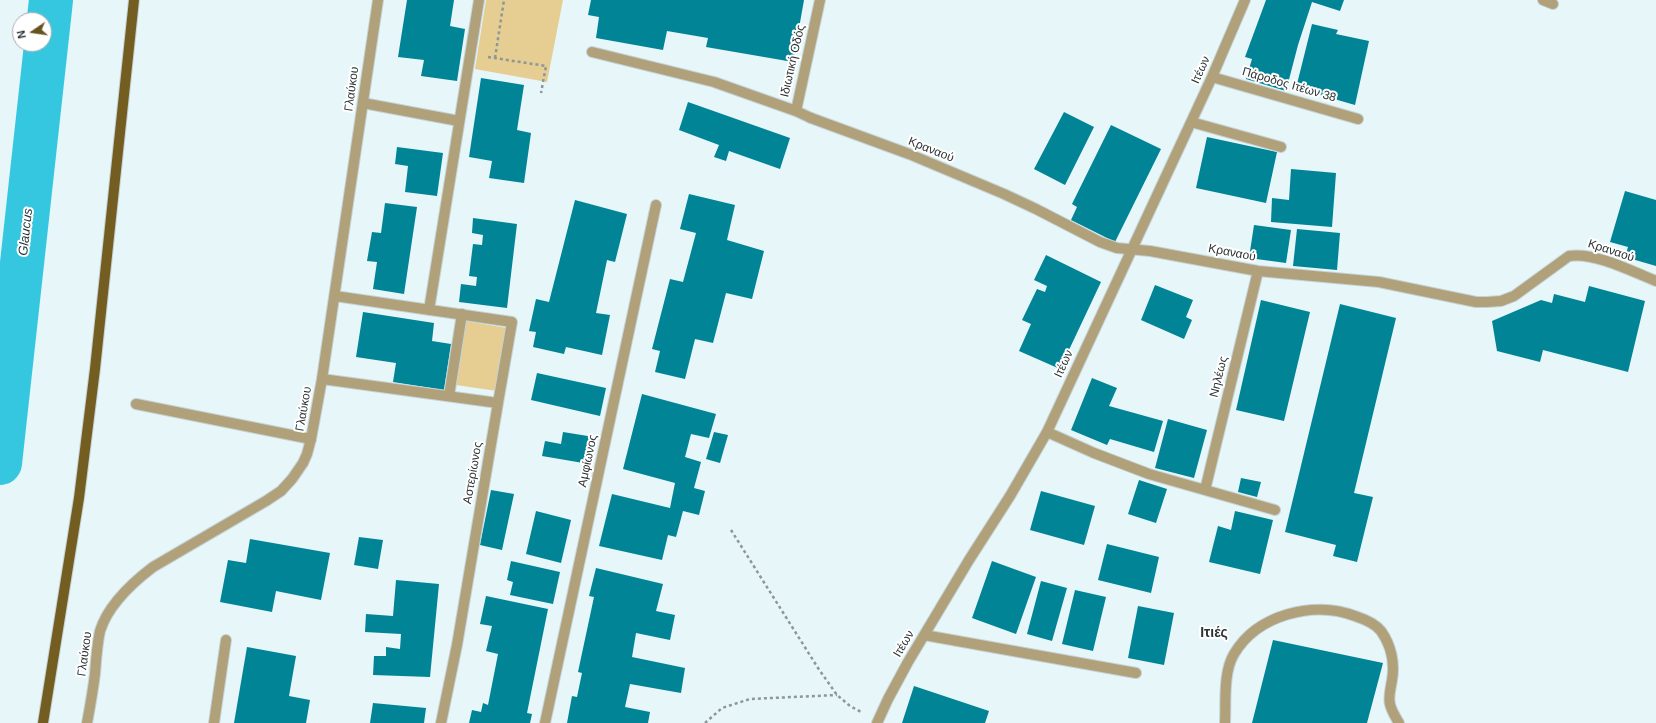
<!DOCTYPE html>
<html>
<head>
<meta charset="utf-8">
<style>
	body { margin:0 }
	#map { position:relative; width:1656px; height:723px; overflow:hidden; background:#e6f6f9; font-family:Helvetica,sans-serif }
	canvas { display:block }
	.north { position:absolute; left:12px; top:12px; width:40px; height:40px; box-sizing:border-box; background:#fff; border:1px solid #abadae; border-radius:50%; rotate:257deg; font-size:11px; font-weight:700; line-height:16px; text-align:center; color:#2d3334 }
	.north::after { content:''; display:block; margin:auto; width:14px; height:18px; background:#665321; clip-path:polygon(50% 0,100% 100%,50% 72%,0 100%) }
</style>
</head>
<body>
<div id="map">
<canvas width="1656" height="723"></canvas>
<div class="north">N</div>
</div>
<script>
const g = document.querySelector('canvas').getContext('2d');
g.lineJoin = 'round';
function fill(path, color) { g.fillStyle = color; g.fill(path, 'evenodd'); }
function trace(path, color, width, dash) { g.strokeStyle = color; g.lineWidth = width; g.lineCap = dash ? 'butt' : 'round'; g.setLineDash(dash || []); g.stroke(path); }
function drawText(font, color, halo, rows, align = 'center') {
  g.font = font + ' Helvetica,sans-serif'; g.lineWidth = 4; g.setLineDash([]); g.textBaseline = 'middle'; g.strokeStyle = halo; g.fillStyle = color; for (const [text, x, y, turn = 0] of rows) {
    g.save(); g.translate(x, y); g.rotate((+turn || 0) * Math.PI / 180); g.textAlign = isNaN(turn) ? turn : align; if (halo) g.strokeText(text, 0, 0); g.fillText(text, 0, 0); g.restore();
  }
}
fill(new Path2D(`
	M486,0H563L547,82L475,69Z
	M466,321L507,328L497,391L456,385Z`), '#e6cd91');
trace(new Path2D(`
	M0,463L51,0`), '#34c7df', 44);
fill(new Path2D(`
	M407,0H454L450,26L465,29L457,81L421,76L424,60L398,57Z
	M591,0H804L793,62L706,47L708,38L667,31L663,50L596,38L599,17L588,15Z
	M1266,0H1344L1340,11L1312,2L1298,45L1286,91L1246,79L1252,59L1245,57Z
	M1312,24L1338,30L1336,34L1369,41L1355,105L1296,88Z
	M481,78L524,85L517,130L531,133L524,183L489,178L492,161L469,157Z
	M688,102L790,138L780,169L729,151L726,161L714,157L719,145L679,130Z
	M1064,112L1094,127L1065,185L1034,169Z
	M1111,125L1161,149L1115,242L1071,220L1077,207L1072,204Z
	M1207,137L1277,152L1266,203L1196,188Z
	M397,147L443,153L437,196L405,192L408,166L395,164Z
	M1291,169L1336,173L1332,227L1271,222L1272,198L1289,200Z
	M1625,191L1656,200V266L1625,257L1628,247L1610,242Z
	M689,194L735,205L727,240L764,251L752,299L726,293L713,343L695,339L685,379L655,372L660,351L652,349L670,279L683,282L696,233L680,229Z
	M575,200L627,214L615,262L607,260L596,313L610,315L602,355L566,347L564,354L533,347L536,332L529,331L536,299L549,302Z
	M385,203L417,207L404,294L373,289L377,262L367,261L372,232L381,233Z
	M473,218L517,224L507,308L459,302L461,284L476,286L477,277L469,276L473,244L482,245L483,235L472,233Z
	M1254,225L1291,230L1286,263L1249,258Z
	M1297,229L1340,233L1337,270L1293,266Z
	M1046,255L1101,282L1060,369L1019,351L1031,324L1022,320L1037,289L1045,292L1047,286L1034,280Z
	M1155,285L1193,300L1186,317L1192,320L1184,339L1141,320Z
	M1589,286L1645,301L1628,372L1543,350L1540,362L1497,351L1492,321L1541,300L1552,303L1554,294L1585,302Z
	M1261,300L1310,312L1284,421L1236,410Z
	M1340,304L1396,318L1354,493L1373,497L1357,562L1333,556L1336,545L1285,532Z
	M363,312L434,323L432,341L451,344L444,390L393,382L396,363L356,357Z
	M537,373L606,388L600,416L531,400Z
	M1092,378L1117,388L1109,406L1163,421L1154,452L1110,439L1107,445L1071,430Z
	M642,394L716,414L709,438L691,434L685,457L701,462L694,488L705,491L699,515L683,511L676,537L668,535L662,560L599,546L612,494L670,508L675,483L623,469Z
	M1168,419L1207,430L1194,478L1155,468Z
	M563,432L594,437L589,464L542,456L545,441L561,444Z
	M714,432L728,435L720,463L706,459Z
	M1241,478L1261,482L1257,497L1238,492Z
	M1139,480L1167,489L1156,523L1128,514Z
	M491,490L514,494L502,550L480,545Z
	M1041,491L1095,506L1084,545L1030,530Z
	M536,511L571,520L561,563L526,554Z
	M1235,511L1273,520L1260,574L1209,562L1218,526L1231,530Z
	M359,537L383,540L378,569L354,565Z
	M250,539L330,553L321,600L276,591L272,612L220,602L228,560L246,563Z
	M1107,544L1159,557L1151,593L1098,580Z
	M511,561L560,572L553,604L510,595L513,582L507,580Z
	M992,561L1036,577L1016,634L972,618Z
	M596,568L663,584L656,611L675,615L670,640L636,633L632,657L685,668L681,693L630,684L625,707L650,712L648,723H567L572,696L577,697L582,673L578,672L594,597L589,596Z
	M396,580L439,584L430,677L373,675L374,656H386V647L400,649L401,634L365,632L366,614L393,616Z
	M1041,581L1067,588L1052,641L1027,634Z
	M1075,590L1106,597L1093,651L1062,644Z
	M486,596L548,609L527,713L532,714L530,723H469L472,710L481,712L483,703L488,705L498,654L486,651L492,626L480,624Z
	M1138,606L1174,613L1164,665L1128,658Z
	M1273,640L1383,663L1367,723H1252Z
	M247,647L296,656L289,696L310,700L306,723H234Z
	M914,686L989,711L985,723H902Z
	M373,703L426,708L424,723H370Z`), '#018496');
const service = new Path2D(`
	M592,52L714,82L796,111
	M363,103L459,121
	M811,118L796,111L820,0
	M136,404L311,439
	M214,723L226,640
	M1225,723C1226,703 1223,672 1234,654C1257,615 1313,600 1355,616C1364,619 1375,623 1381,631C1391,645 1395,663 1392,680C1391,687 1388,697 1390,704C1391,710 1396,718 1399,723`);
const pedestrian = new Path2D(`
	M449,396L462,314`);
const minor = new Path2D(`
	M1543,0L1553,4
	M1212,77L1358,119
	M811,118L909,154L1004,194L1036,209L1100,242L1117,248L1150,251L1258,271L1379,282L1476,302H1487L1501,301L1514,296L1569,256C1595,252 1631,271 1656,281
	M1191,122L1281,147
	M335,296L512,322L498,403
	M429,310L479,0
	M322,379L498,403L457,645L441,723
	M1047,432L1094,453L1149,474L1275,510
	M1205,490L1258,271
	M924,635L1136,673
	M87,723C90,707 93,690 95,674C96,660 97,645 100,631C108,605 132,583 153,567L266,501L281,491L292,479L303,463L307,454L311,439L322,379L378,0
	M545,723L656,205
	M877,723L888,699L908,662L969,560L1010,496L1047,432L1212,77L1245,0`);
const primary = new Path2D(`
	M43,723L79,498L95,369L134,0`);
trace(service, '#c5d3d6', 12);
trace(pedestrian, '#c5d3d6', 12);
trace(minor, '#c5d3d6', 12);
trace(primary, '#c5d3d6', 12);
trace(new Path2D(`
	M488,57L546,66L541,93
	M495,58L504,0
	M731,530L818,668L837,695L850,706L863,713
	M705,723L722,708L750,699L837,695`), '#8c9799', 2.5, [3, 3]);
trace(service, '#b0a17b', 10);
trace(pedestrian, '#b0a17b', 10);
trace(minor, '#b0a17b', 10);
trace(primary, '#745d21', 10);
drawText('12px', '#2d3334', '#fff', [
	["Ιδιωτική Οδός",793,61,-77],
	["Ιτέων",1201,70,-66],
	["Πάροδος Ιτέων 38",1289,85,16],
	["Γλαύκου",352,89,-82],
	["Κραναού",931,150,22],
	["Κραναού",1611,251,18],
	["Κραναού",1232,253,11],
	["Ιτέων",1064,364,-65],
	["Νηλέως",1219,377,-76],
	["Γλαύκου",304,409,-80],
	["Αμφίωνος",588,461,-78],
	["Αστερίωνος",473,473,-80],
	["Ιτέων",904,644,-59],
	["Γλαύκου",85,654,-82]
]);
drawText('italic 13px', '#182f34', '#fff', [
	["Glaucus",26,232,-84]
]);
drawText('bold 14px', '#2d3334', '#fff', [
	["Ιτιές",1214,633]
]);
</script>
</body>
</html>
